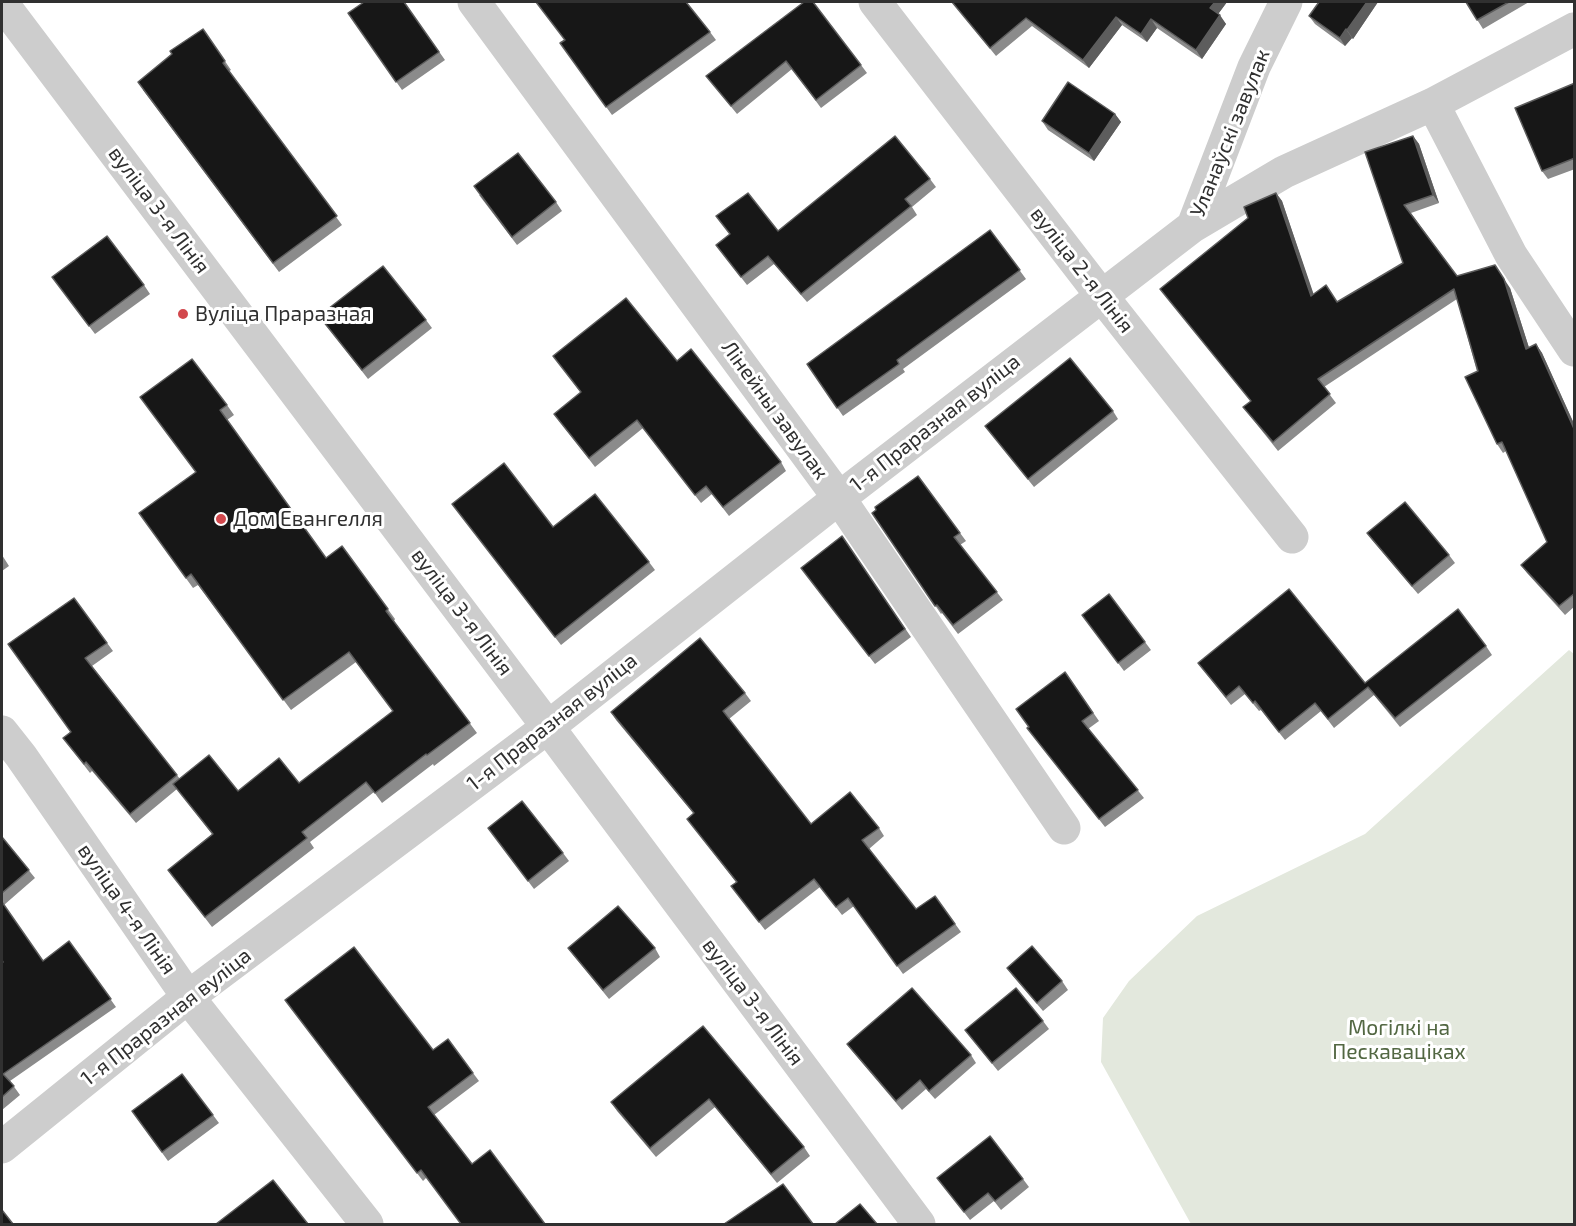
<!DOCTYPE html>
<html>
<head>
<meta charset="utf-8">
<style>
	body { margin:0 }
	#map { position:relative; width:1576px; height:1226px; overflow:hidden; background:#fff; font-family:"Exo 2",sans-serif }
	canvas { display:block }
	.frame { position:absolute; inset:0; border:3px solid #303030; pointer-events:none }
</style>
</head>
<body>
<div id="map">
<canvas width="1576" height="1226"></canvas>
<div class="frame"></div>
</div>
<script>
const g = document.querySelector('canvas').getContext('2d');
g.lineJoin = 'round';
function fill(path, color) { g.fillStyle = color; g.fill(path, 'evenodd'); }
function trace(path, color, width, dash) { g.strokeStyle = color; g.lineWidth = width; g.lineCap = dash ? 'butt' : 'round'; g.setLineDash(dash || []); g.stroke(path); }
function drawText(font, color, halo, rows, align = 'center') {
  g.font = font + ' "Exo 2",sans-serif'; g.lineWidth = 6; g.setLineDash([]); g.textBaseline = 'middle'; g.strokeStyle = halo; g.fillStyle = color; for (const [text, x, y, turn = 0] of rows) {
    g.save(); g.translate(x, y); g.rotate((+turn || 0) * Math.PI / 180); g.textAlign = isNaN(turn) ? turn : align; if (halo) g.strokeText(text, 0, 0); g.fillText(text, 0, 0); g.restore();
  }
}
fill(new Path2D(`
	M1569,650L1574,654V1224H1191L1101,1062L1103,1018L1129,981L1197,916L1365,834Z`), '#e3e8dd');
trace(new Path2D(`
	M474,2L839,498L1064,828
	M875,2L1101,295L1292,537
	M2,3L548,727L919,1224
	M1433,104L1511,255L1574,350
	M1193,226L1284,172L1433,104L1574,29
	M2,732L21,756L188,997L367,1224
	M2,1147L188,997L548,727L839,498L1193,226L1254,67L1286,2`), '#cdcdcd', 33);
fill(new Path2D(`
	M404,2L445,60L402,90L348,13Z
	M804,2L861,65L867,73L821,108L792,69L737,114L706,76Z
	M952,2H1227L1218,14L1226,24L1202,59L1157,28L1147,42L1122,25L1089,68L1032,26L996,56Z
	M1319,2H1378L1353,39L1352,38L1345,46L1315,24L1309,16Z
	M1466,2H1529L1483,29Z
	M203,29L231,70L229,71L342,225L279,272L143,90L172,54Z
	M710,32L716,40L612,115L560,43Z
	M1575,83V169L1548,179L1542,171Z
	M1115,114L1121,122L1094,161L1048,130L1042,121Z
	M1413,136L1419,144L1439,203L1411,213L1457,276L1510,288L1529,348L1536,344L1542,353L1575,426V606L1565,615L1527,573L1521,565L1547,542L1506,451L1503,453L1497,444L1457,299L1324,387L1336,403L1278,451L1243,407L1251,401L1160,289L1248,218L1276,193L1282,201L1313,294L1337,302L1403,263L1365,152Z
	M930,179L936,187L912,207L917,215L807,302L774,264L747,285L722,253L778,231Z
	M479,195L556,202L562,211L517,245Z
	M990,230L1026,279L903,369L905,372L843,416L807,364Z
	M58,285H144L150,294L95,334Z
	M319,316L426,320L432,328L368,379Z
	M553,356L677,361L781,462L786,471L729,516L712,494L701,503L643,428L595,467L554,414L581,393Z
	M227,405L234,415L227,420L326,558L342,546L395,619L394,621L477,733L434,766L433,764L382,803L374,792L310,842L314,848L212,927L168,870L212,834L177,789L136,823L92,771L90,773L63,738L70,732L74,598L113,651L92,666L180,779L238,791L299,783L393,711L356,662L291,710L198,585L193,588L139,513L196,472L148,408Z
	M1113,411L1118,419L1034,487L985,426Z
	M918,476L966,541L960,545L1003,600L958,634L942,613L941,614L872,513Z
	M452,504L553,527L649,562L655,570L561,645Z
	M1367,533L1449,555L1455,563L1418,594L1373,541Z
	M842,536L911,637L875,664L801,568Z
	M2,555L9,566L2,571Z
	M1082,615L1145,642L1151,650L1124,671Z
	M1486,646L1492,655L1400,727L1374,695L1334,728L1321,711L1285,740L1261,710L1259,711L1245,694L1231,705L1198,663L1365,683Z
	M1065,672L1099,721L1088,729L1144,798L1105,827L1027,728Z
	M745,693L751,701L729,719L811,824L879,828L884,836L869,849L916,909L935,896L961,932L903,974L854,906L842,915L820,887L765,930L731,886L736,882L687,819L694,814L616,720L611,712Z
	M488,828L563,853L569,861L534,889Z
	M2,837L35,878L4,905L43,961L69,941L116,1007L10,1081L20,1095L2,1110Z
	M568,948H655L660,957L609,999L574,956Z
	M1007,968L1062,981L1068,990L1043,1011L1013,976Z
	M291,1008L433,1050L473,1073L479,1081L434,1115L472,1164L426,1178L423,1181Z
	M1043,1021L1049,1029L998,1071L965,1030Z
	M703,1026L804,1147L810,1156L777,1183L715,1107L656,1157L617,1111L611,1102Z
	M847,1044L971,1055L976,1063L935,1099L926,1089L902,1110L853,1052Z
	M182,1074L219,1123L168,1161L132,1111Z
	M937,1178L1023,1179L1029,1187L1001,1210L994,1201L970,1220Z`), '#8b8b8b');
fill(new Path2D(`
	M1215,2H1227L1216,17L1210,8Z
	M1367,2H1378L1353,39L1347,30Z
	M1220,15L1226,24L1202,59L1196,50Z
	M1116,17L1122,25L1089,68L1083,60Z
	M1151,19L1157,28L1147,42L1141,34Z
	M1346,29L1352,38L1345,46L1340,38Z
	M1115,114L1121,122L1094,161L1089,153Z
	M1413,136L1419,144L1439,203L1433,195Z
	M1276,193L1282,201L1317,304L1311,296Z
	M1495,265L1510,288L1532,357L1526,349Z
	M1536,344L1542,353L1575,426V431Z`), '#5d5d5d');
const building = new Path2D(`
	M364,2H404L439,52L396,82L348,13Z
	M536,2H686L710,32L606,107L560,43L565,40Z
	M804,2H813L861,65L816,100L786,61L731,106L706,76Z
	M952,2H1215L1210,8L1220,15L1196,50L1151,19L1141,34L1116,17L1083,60L1026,18L990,48Z
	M1319,2H1367L1347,30L1346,29L1340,38L1309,16Z
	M1466,2H1509L1477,20Z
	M203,29L225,61L223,63L337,216L273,263L138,82L172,54L170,51Z
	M1068,82L1115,114L1089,153L1042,121Z
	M1575,83V158L1542,171L1515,108Z
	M895,136L930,179L905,199L911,206L801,294L768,256L741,277L716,245L730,234L716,216L748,193L778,231Z
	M1413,136L1433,195L1404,205L1457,276L1495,265L1504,279L1526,349L1536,344L1575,431V593L1559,606L1521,565L1547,542L1502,442L1497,444L1465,377L1478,371L1454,289L1318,379L1330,394L1273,442L1243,407L1251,401L1160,289L1248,218L1244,207L1276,193L1311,296L1326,285L1337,302L1403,263L1365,152Z
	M518,153L556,202L512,237L474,186Z
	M990,230L1020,270L897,360L899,364L837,408L807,364Z
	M107,236L144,285L89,326L52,277Z
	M383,266L426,320L362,370L319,316Z
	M626,298L677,361L691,349L781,462L723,507L706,486L695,495L637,420L589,458L554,414L581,392L553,356Z
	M1070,358L1113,411L1028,479L985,426Z
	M192,359L227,405L220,410L326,558L342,546L388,609L386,611L470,723L427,755L426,754L375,793L366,782L302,832L307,838L205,917L168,870L213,834L173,784L209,755L238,791L279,758L299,783L393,711L349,652L283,700L191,574L186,578L139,513L196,472L140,397Z
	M504,463L553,527L595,494L649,562L555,637L452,504Z
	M918,476L960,533L954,537L997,592L953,625L937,605L935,606L872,513L876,510L875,507Z
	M1405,502L1449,555L1412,586L1367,533Z
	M842,536L905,629L869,656L801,568Z
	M1289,589L1365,683L1458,609L1486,646L1395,718L1368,687L1328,719L1315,703L1279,732L1255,701L1253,703L1239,686L1226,697L1198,663Z
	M1109,594L1145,642L1118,663L1082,615Z
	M74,598L107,643L85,658L177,775L130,814L86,762L84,764L63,738L71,732L8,644Z
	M700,638L745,693L723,711L811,824L850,792L879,828L862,840L916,909L935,896L955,924L897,966L848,898L836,907L814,879L759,922L731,886L737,882L687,819L694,813L611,712Z
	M1065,672L1093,713L1082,721L1138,790L1099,819L1027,728L1029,727L1016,709Z
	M522,801L563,853L528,881L488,828Z
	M2,837L29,870L2,893Z
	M2,902L43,961L69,941L111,999L3,1074L14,1086L2,1097V963L3,962L2,960Z
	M618,906L655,948L603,990L568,948Z
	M1032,946L1062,981L1037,1003L1007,968Z
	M354,947L433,1050L448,1039L473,1073L428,1107L472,1164L490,1150L545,1224H461L421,1170L417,1173L285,1000Z
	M912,988L971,1055L929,1091L920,1080L896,1101L847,1044Z
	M1016,988L1043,1021L992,1063L965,1030Z
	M703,1026L804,1147L771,1174L709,1099L650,1148L611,1102Z
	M182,1074L213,1115L162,1152L132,1111Z
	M990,1136L1023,1179L995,1201L988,1193L964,1212L937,1178Z
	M273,1180L308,1224H216Z
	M783,1184L813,1224H724Z
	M860,1204L877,1224H835Z
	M2,1210L13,1224H2Z`);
fill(building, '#171717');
trace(building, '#5d5d5d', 1.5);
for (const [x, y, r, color] of [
	[183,314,6,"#d2484d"],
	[221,519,6,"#d2484d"]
]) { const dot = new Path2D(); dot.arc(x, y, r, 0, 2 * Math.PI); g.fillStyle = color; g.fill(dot); trace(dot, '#fff', 2); }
drawText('21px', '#303030', '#fff', [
	["Уланаўскі завулак",1230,133,-68],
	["вуліца 3-я Лінія",159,210,53],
	["вуліца 2-я Лінія",1082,270,52],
	["Лінейны завулак",775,410,54],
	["1-я Праразная вуліца",935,423,-38],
	["вуліца 3-я Лінія",462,612,53],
	["1-я Праразная вуліца",552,722,-38],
	["вуліца 4-я Лінія",127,909,55],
	["вуліца 3-я Лінія",753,1002,53],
	["1-я Праразная вуліца",166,1017,-38]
]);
drawText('21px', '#303030', '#fff', [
	["Вуліца Праразная",195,314],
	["Дом Евангелля",233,519]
], 'left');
drawText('21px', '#526742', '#fff', [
	["Могілкі на",1399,1028],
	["Пескаваціках",1399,1052]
]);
</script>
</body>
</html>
